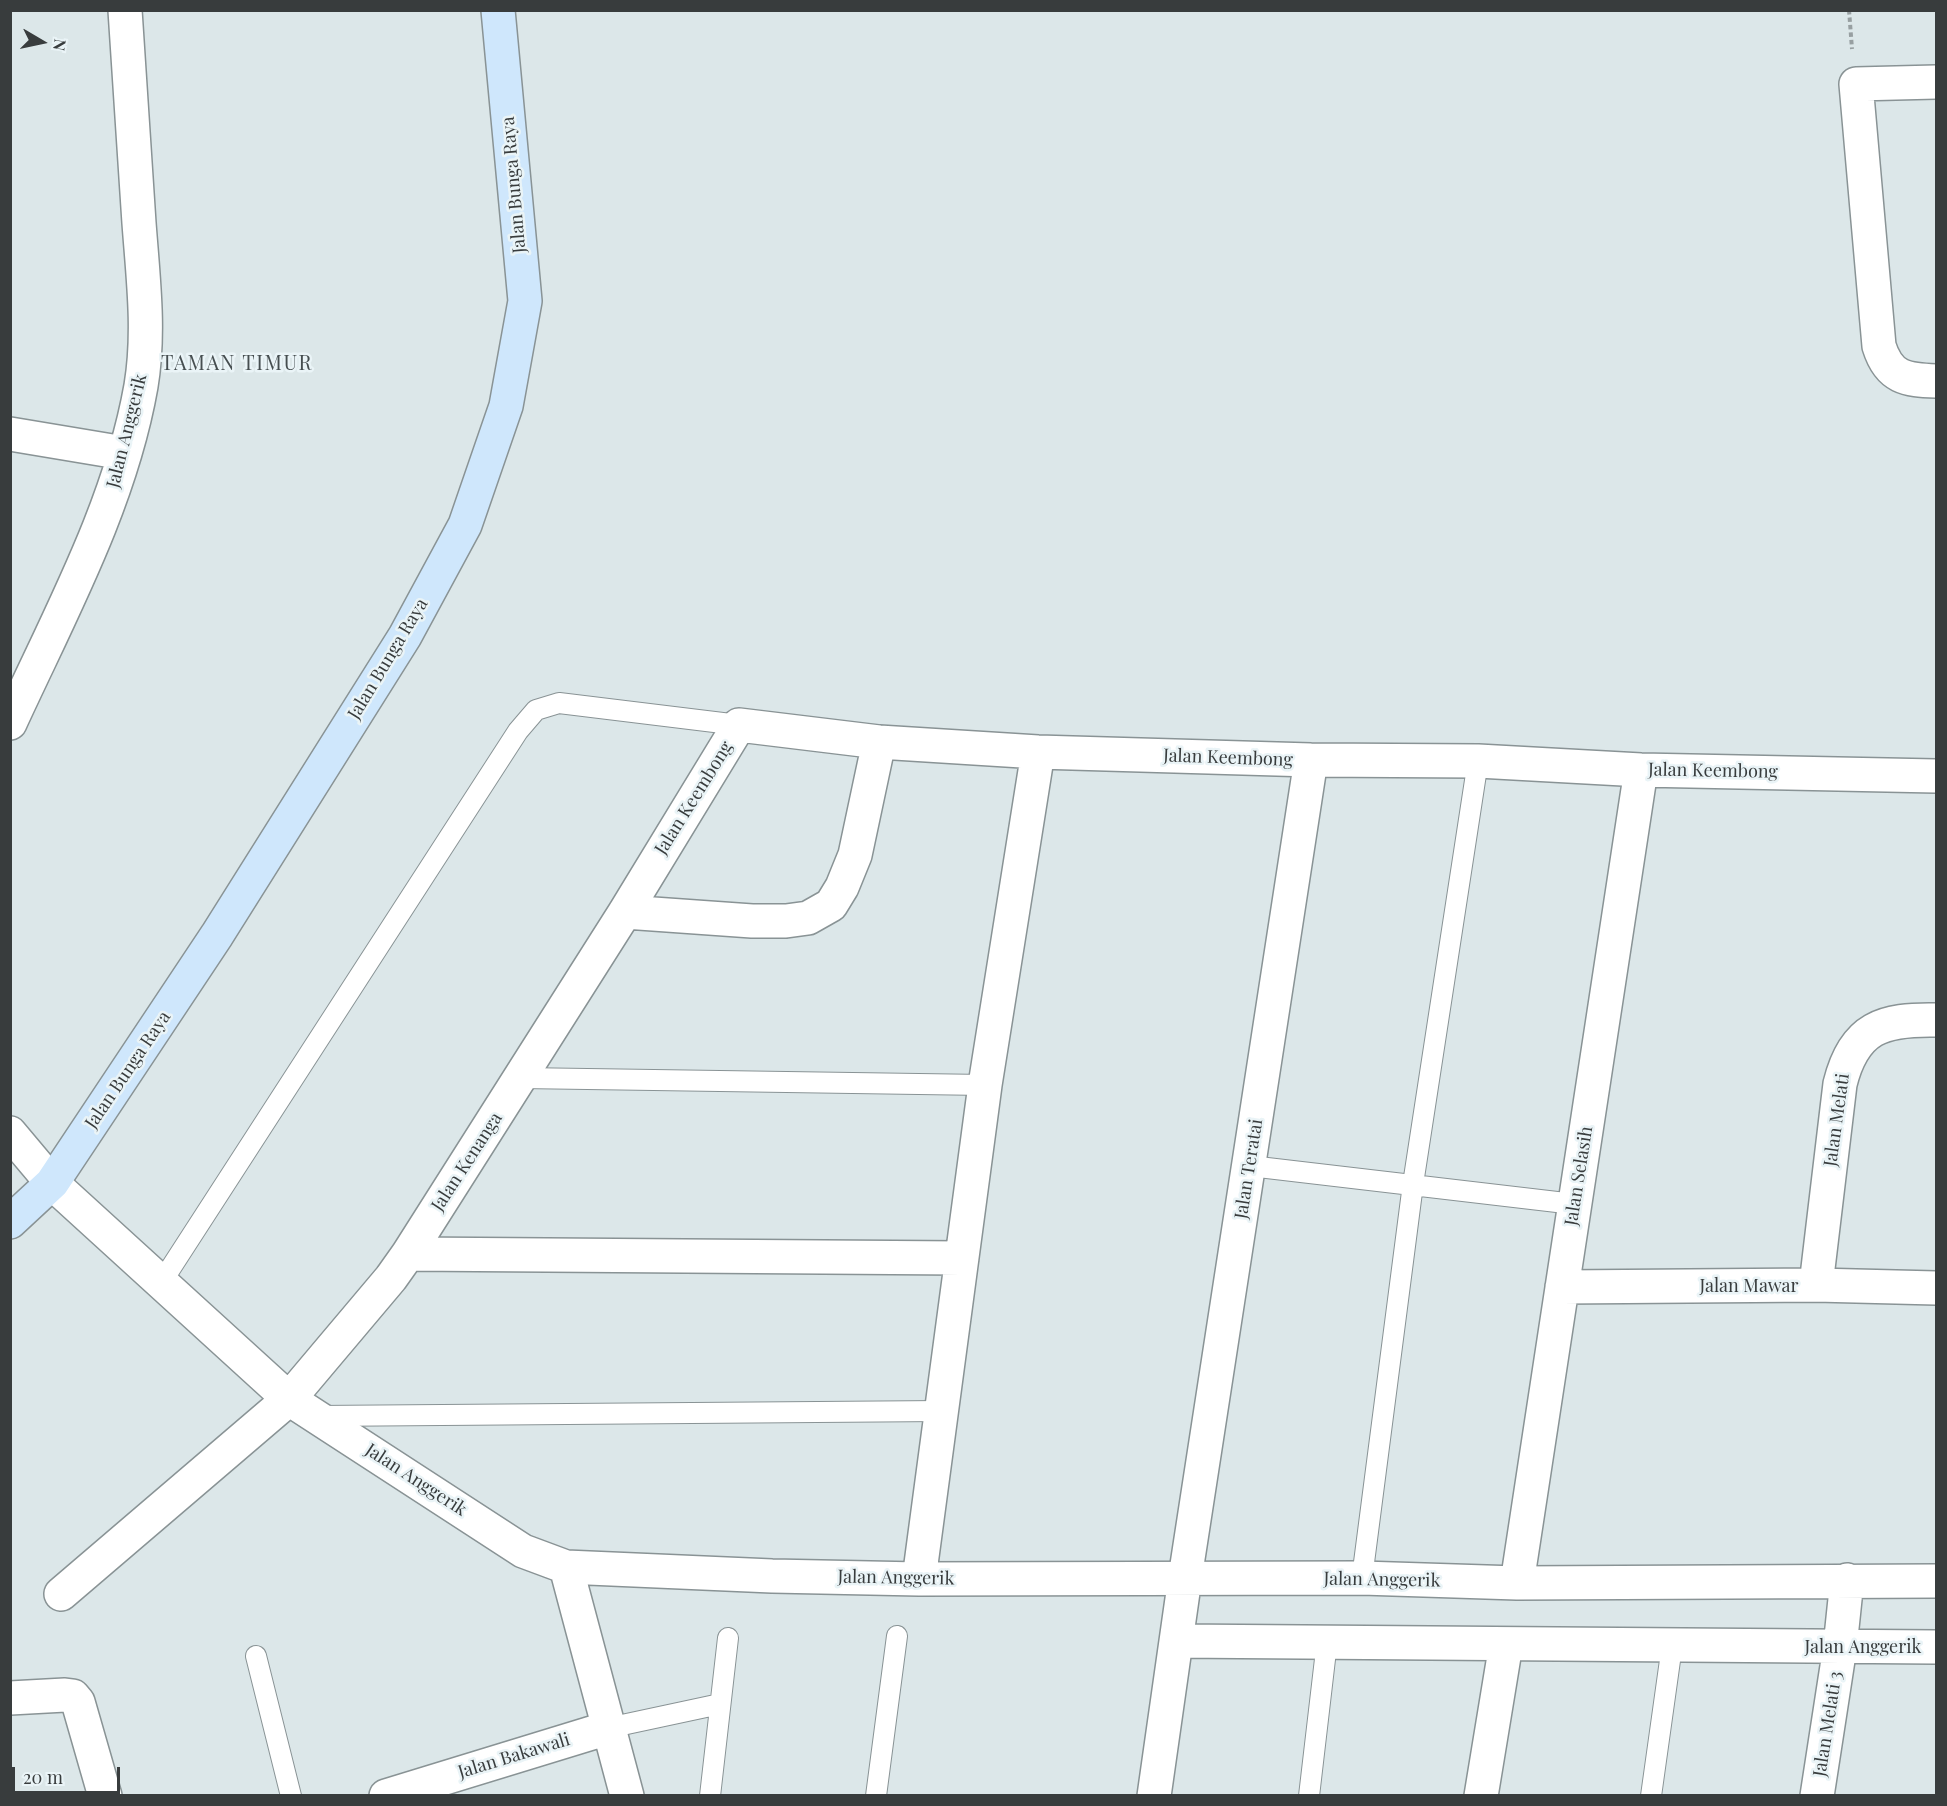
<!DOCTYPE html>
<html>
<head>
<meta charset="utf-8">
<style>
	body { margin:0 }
	#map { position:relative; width:1947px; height:1806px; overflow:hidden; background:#dce7e9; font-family:"Playfair Display",serif }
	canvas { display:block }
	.frame { position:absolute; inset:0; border:12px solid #383c3d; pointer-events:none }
	.north { position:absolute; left:12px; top:12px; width:60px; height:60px; -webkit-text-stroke:4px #eaf4f7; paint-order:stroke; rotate:99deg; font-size:16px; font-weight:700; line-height:24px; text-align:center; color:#383c3d }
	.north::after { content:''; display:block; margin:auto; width:21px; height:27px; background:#383c3d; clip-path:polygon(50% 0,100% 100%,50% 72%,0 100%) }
	.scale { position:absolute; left:12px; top:1767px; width:108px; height:27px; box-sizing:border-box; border:3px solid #383c3d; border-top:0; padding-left:8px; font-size:18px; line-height:21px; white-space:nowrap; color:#383c3d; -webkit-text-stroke:4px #eaf4f7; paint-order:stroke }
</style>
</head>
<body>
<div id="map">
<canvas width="1947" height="1806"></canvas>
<div class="frame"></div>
<div class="north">N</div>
<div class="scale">20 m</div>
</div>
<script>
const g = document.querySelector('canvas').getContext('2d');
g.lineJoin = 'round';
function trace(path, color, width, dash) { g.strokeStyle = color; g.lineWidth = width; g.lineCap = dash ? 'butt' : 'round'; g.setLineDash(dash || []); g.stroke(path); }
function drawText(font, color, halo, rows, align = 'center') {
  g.font = font + ' "Playfair Display",serif'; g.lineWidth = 5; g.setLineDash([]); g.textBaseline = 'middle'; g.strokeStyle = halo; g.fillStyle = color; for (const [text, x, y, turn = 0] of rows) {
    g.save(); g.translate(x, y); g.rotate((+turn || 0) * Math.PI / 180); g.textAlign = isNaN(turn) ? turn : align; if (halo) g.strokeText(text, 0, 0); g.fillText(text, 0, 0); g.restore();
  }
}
const lane = new Path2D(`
	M521,1078L985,1085
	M1250,1166L1574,1204
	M161,1283L518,731L536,710L559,703L739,725
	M317,1416L942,1411
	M1362,1578L1413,1184L1478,761
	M256,1656L291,1796
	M608,1728L720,1704
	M710,1796L728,1638
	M876,1796L897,1636
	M1309,1796L1327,1642
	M1651,1796L1672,1646`);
const street = new Path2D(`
	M1936,82L1856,84L1879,346C1889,378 1906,380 1936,381
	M10,434L124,453
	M10,723C60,614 120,505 141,386C150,332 143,277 139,223C135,152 130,81 125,10
	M625,912L752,921H786L808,918L831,905L842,887L855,855L879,742
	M10,1133L52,1183L289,1399L523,1551L566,1567L772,1576L919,1579L1362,1578L1517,1583L1936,1581
	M408,1254L962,1258
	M1816,1285L1840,1084C1854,1027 1883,1019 1936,1020
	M1562,1287L1816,1285L1936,1288
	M566,1567L627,1796
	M919,1579L985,1085L1038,752
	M1517,1583L1641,770
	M61,1594L289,1399L391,1278L408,1254L625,912L739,725L879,742L1038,752L1311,760L1478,761L1641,770L1936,776
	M1177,1641L1936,1647
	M10,1698L65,1695L73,1696L78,1702L105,1796
	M386,1796L608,1728
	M1154,1796L1185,1578L1311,760
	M1481,1796L1506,1644
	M1817,1796L1840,1647L1847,1580`);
const secondary = new Path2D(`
	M10,1222L52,1183L217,935L405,636L465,525L506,406L525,301L498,10`);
trace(lane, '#899395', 22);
trace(street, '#899395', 36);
trace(secondary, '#899395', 36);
trace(new Path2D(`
	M1849,10L1852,49`), '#979fa1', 4, [4.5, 3]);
trace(lane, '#fff', 20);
trace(street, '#fff', 33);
trace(secondary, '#cfe7fc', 33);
drawText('18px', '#383c3d', '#eaf4f7', [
	["Jalan Bunga Raya",514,185,-95],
	["Jalan Anggerik",127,431,-76],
	["Jalan Bunga Raya",388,659,-59],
	["Jalan Keembong",1228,758,2],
	["Jalan Keembong",1713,771,1],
	["Jalan Keembong",694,798,-58],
	["Jalan Bunga Raya",128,1070,-56],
	["Jalan Melati",1837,1120,-82],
	["Jalan Kenanga",467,1162,-57],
	["Jalan Teratai",1249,1169,-81],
	["Jalan Selasih",1579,1176,-81],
	["Jalan Mawar",1749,1286],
	["Jalan Anggerik",416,1480,33],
	["Jalan Anggerik",896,1578,1],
	["Jalan Anggerik",1382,1580,1],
	["Jalan Anggerik",1863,1647],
	["Jalan Melati 3",1828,1724,-81],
	["Jalan Bakawali",514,1756,-17]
]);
g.letterSpacing = '1.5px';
drawText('20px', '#464e50', '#eaf4f7', [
	["TAMAN TIMUR",237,364]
]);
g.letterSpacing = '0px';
</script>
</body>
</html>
